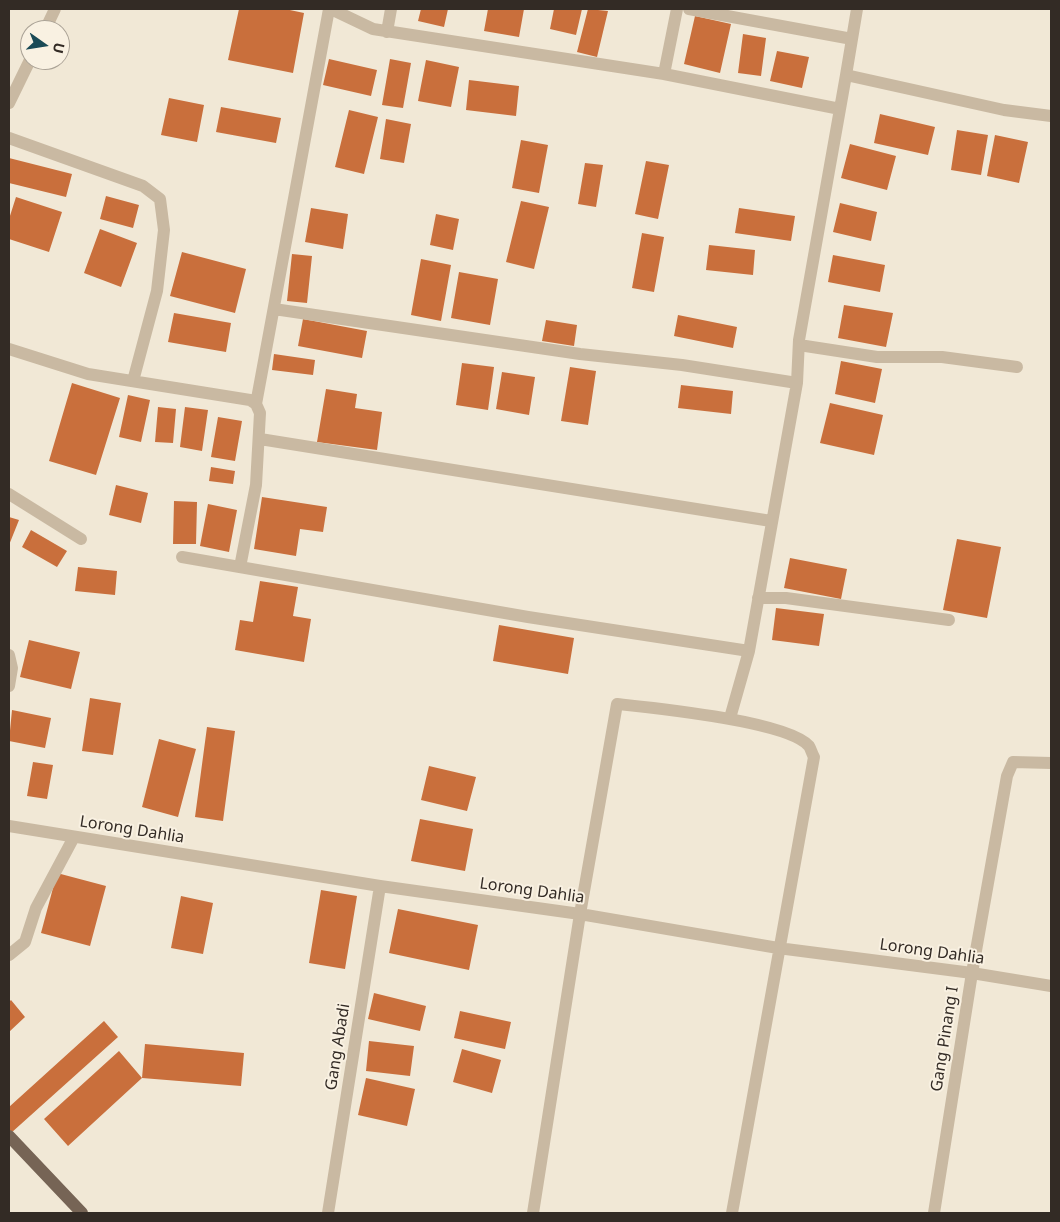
<!DOCTYPE html>
<html>
<head>
<meta charset="utf-8">
<style>
	body { margin:0 }
	#map { position:relative; width:1060px; height:1222px; overflow:hidden; background:#f1e8d6; font-family:"Noto Sans",sans-serif }
	canvas { display:block }
	.frame { position:absolute; inset:0; border:10px solid #332b25; pointer-events:none }
	.north { position:absolute; left:20px; top:20px; width:50px; height:50px; box-sizing:border-box; background:#f9f1e2; border:1px solid #aaa296; border-radius:50%; rotate:103deg; font-size:14px; font-weight:700; line-height:20px; text-align:center; color:#332b25 }
	.north::after { content:''; display:block; margin:auto; width:18px; height:22px; background:#1a4a56; clip-path:polygon(50% 0,100% 100%,50% 72%,0 100%) }
</style>
</head>
<body>
<div id="map">
<canvas width="1060" height="1222"></canvas>
<div class="frame"></div>
<div class="north">U</div>
</div>
<script>
const g = document.querySelector('canvas').getContext('2d');
g.lineJoin = 'round';
function fill(path, color) { g.fillStyle = color; g.fill(path, 'evenodd'); }
function trace(path, color, width, dash) { g.strokeStyle = color; g.lineWidth = width; g.lineCap = dash ? 'butt' : 'round'; g.setLineDash(dash || []); g.stroke(path); }
function drawText(font, color, halo, rows, align = 'center') {
  g.font = font + ' "Noto Sans",sans-serif'; g.lineWidth = 4; g.setLineDash([]); g.textBaseline = 'middle'; g.strokeStyle = halo; g.fillStyle = color; for (const [text, x, y, turn = 0] of rows) {
    g.save(); g.translate(x, y); g.rotate((+turn || 0) * Math.PI / 180); g.textAlign = isNaN(turn) ? turn : align; if (halo) g.strokeText(text, 0, 0); g.fillText(text, 0, 0); g.restore();
  }
}
fill(new Path2D(`
	M239,9H285L304,13L293,73L228,60Z
	M421,9H448L444,27L418,21Z
	M488,9H524L519,37L484,31Z
	M554,9H582L576,35L550,29Z
	M588,9L608,11L597,57L577,52Z
	M695,16L731,24L720,73L684,64Z
	M743,34L766,38L761,76L738,73Z
	M777,51L809,57L802,88L770,81Z
	M329,59L377,70L371,96L323,85Z
	M390,59L411,63L403,108L382,105Z
	M426,60L459,67L451,107L418,101Z
	M469,80L519,86L516,116L466,110Z
	M169,98L204,105L197,142L161,135Z
	M221,107L281,118L276,143L216,132Z
	M349,110L378,117L364,174L335,167Z
	M880,114L935,127L928,155L874,143Z
	M386,119L411,124L404,163L380,159Z
	M957,130L988,135L981,175L951,170Z
	M995,135L1028,142L1019,183L987,176Z
	M521,140L548,145L539,193L512,188Z
	M850,144L896,156L887,190L841,178Z
	M9,158L72,174L66,197L9,183Z
	M646,161L669,165L658,219L635,214Z
	M585,163L603,165L596,207L578,204Z
	M106,196L139,205L133,228L100,219Z
	M16,197L62,212L49,252L9,239V219Z
	M521,201L549,207L534,269L506,262Z
	M840,203L877,212L871,241L833,232Z
	M311,208L348,214L343,249L305,242Z
	M739,208L795,216L791,241L735,233Z
	M436,214L459,219L453,250L430,245Z
	M100,229L137,243L121,287L84,273Z
	M642,233L664,237L654,292L632,288Z
	M709,245L755,250L753,275L706,270Z
	M182,252L246,269L235,313L170,296Z
	M292,254L312,256L307,303L287,301Z
	M833,255L885,265L880,292L828,282Z
	M421,259L451,265L441,321L411,315Z
	M459,272L498,279L490,325L451,318Z
	M844,305L893,313L886,347L838,338Z
	M174,313L231,323L226,352L168,342Z
	M678,315L737,327L733,348L674,336Z
	M303,319L367,331L362,358L298,346Z
	M546,320L577,325L574,346L542,341Z
	M274,354L315,360L313,375L272,370Z
	M841,361L882,369L875,403L835,394Z
	M462,363L494,367L488,410L456,405Z
	M570,367L596,371L588,425L561,421Z
	M502,372L535,377L529,415L496,409Z
	M72,383L120,398L96,475L49,461Z
	M681,385L733,391L731,414L678,408Z
	M326,389L357,394L355,408L382,412L377,450L317,442Z
	M128,395L150,400L141,442L119,437Z
	M830,403L883,415L874,455L820,443Z
	M158,407L176,409L173,443L155,442Z
	M185,407L208,410L202,451L180,447Z
	M218,417L242,421L235,461L211,457Z
	M211,467L235,471L233,484L209,481Z
	M116,485L148,493L141,523L109,515Z
	M262,497L327,507L323,532L300,529L296,556L254,549Z
	M174,501L197,502L196,544H173Z
	M208,504L237,510L229,552L200,546Z
	M9,517L19,520L9,545Z
	M31,530L67,551L57,567L22,547Z
	M957,539L1001,547L987,618L943,610Z
	M790,558L847,569L841,599L784,588Z
	M78,567L117,571L115,595L75,591Z
	M260,581L298,587L293,616L311,619L304,662L235,650L240,620L253,622Z
	M776,608L824,614L819,646L772,640Z
	M499,625L574,638L568,674L493,661Z
	M29,640L80,652L71,689L20,677Z
	M90,698L121,703L113,755L82,751Z
	M12,710L51,718L45,748L9,741Z
	M207,727L235,731L223,821L195,817Z
	M159,739L196,749L178,817L142,807Z
	M33,762L53,765L47,799L27,796Z
	M429,766L476,777L467,811L421,800Z
	M420,819L473,829L465,871L411,861Z
	M57,873L106,886L90,946L41,933Z
	M321,890L357,896L345,969L309,963Z
	M181,896L213,903L203,954L171,948Z
	M398,909L478,925L469,970L389,953Z
	M374,993L426,1006L420,1031L368,1019Z
	M11,1000L25,1017L9,1032V1002Z
	M460,1011L511,1022L505,1049L454,1038Z
	M104,1021L118,1037L11,1133L9,1131V1107Z
	M369,1041L414,1046L410,1076L366,1071Z
	M145,1044L244,1053L241,1086L142,1078Z
	M462,1049L501,1060L492,1093L453,1082Z
	M119,1051L142,1078L68,1146L44,1119Z
	M366,1078L415,1089L407,1126L358,1115Z`), '#c96f3c');
trace(new Path2D(`
	M331,9L373,29L664,74L840,109L799,340L797,383L749,651L730,718
	M689,9L852,39
	M857,9L846,75L1004,110L1051,116
	M45,30L55,9
	M387,32L391,9
	M664,74L677,9
	M9,103L30,60
	M840,109L846,75
	M9,138L143,186L160,199L164,230L157,291L133,381
	M274,309L580,354L682,365L797,383
	M799,345L877,357H942L1017,367
	M9,349L88,374L250,400L256,404L260,413L256,485L240,567
	M256,404L329,9
	M260,439L771,521
	M9,494L81,539
	M182,557L528,617L749,651
	M758,598H786L949,620
	M9,655L12,668L9,686
	M9,826L380,886L580,914L778,948L972,973L1051,986
	M9,955L25,942L36,908L74,837
	M328,1213L380,886
	M533,1213L580,914L617,704C654,708 787,721 809,746C811,749 812,754 814,757L732,1213
	M934,1213L972,973L1007,776L1013,762L1051,763`), '#c9b9a2', 12);
trace(new Path2D(`
	M9,1136L82,1213`), '#766455', 12);
drawText('16px', '#332b25', '#f9f1e2', [
	["Lorong Dahlia",132,830,9],
	["Lorong Dahlia",532,891,8],
	["Lorong Dahlia",932,952,8],
	["Gang Pinang I",945,1039,-81],
	["Gang Abadi",338,1047,-81]
]);
</script>
</body>
</html>
